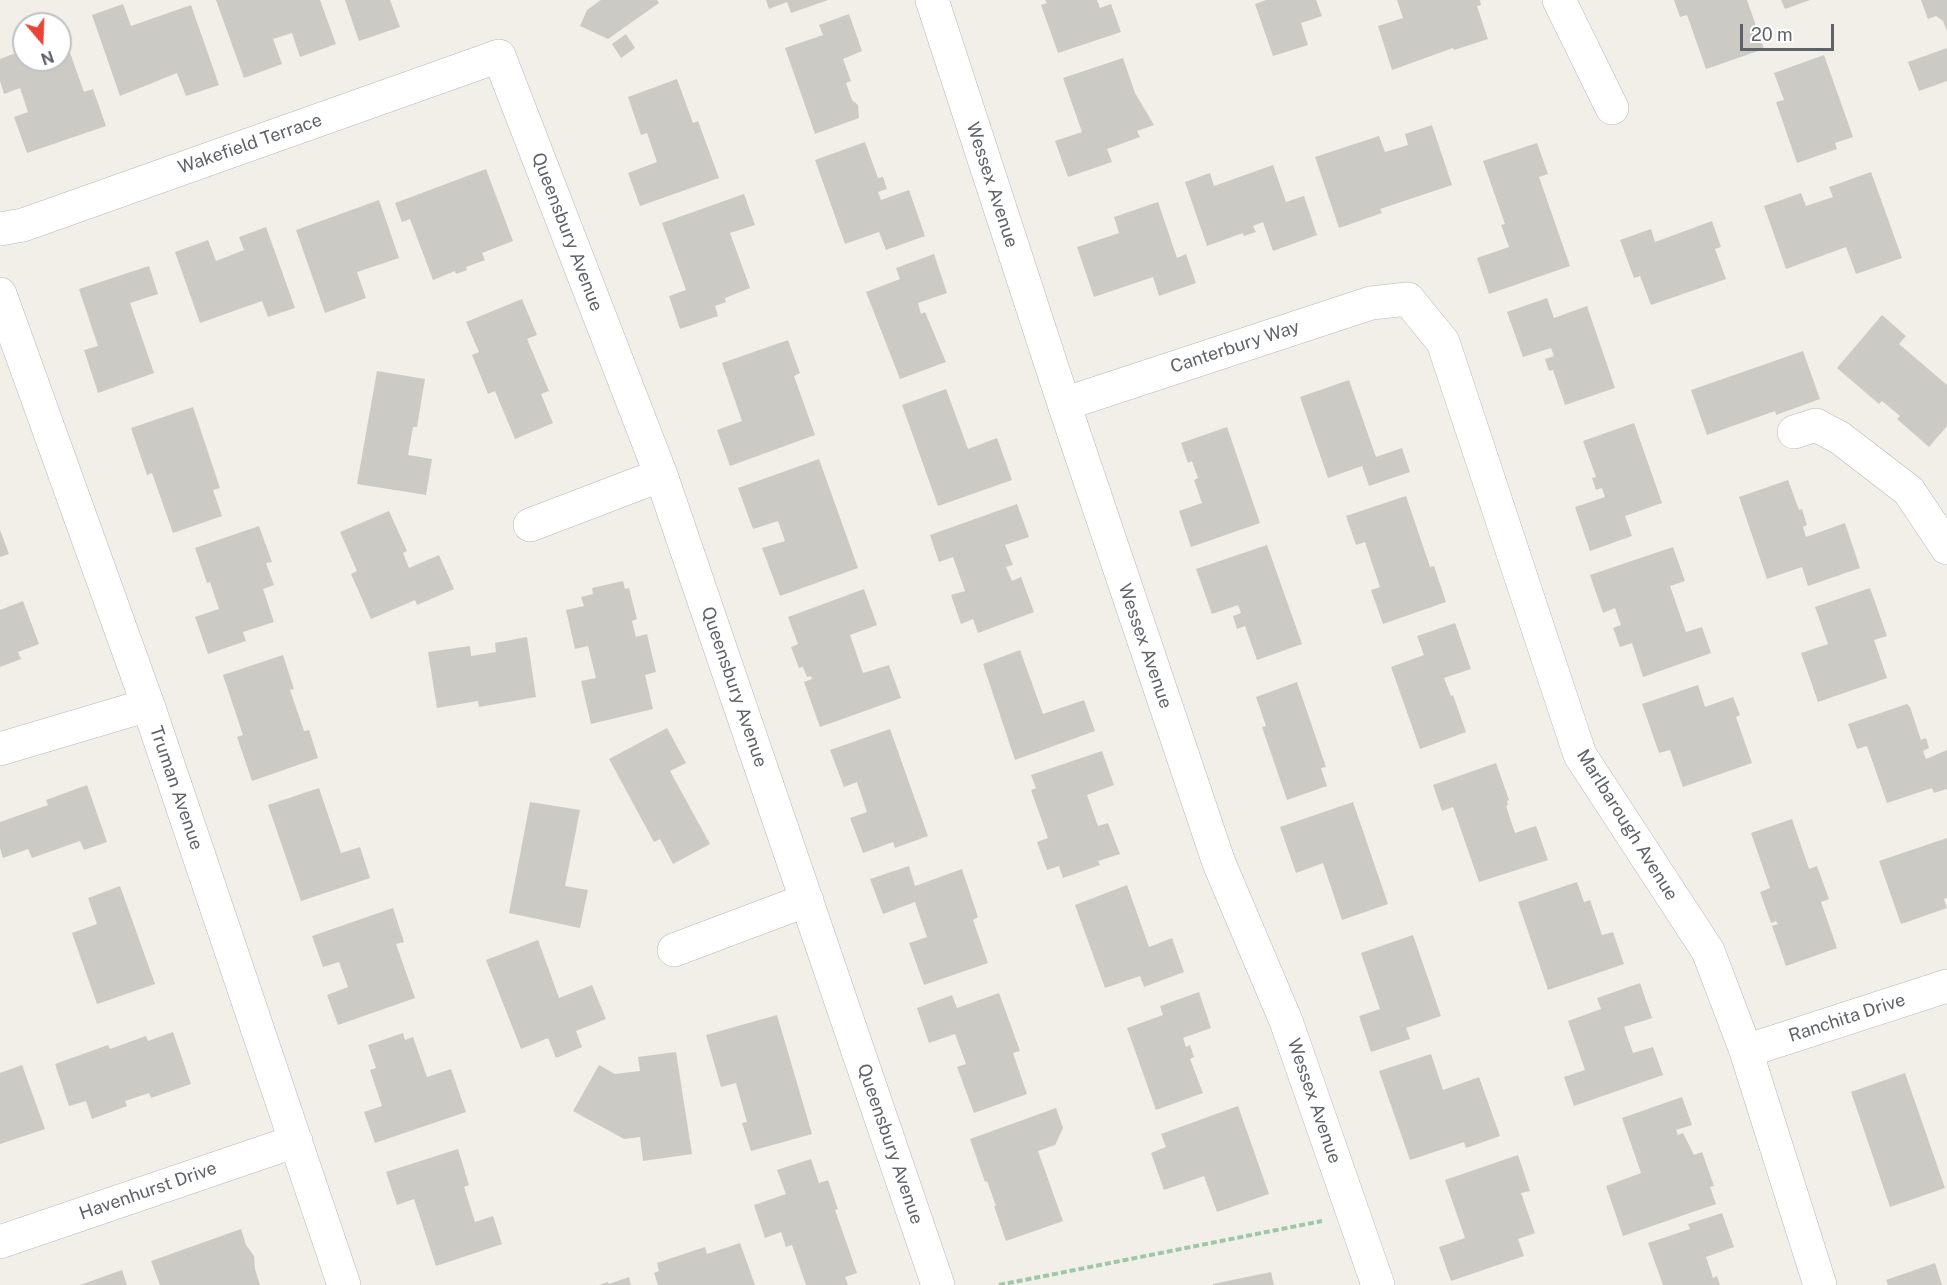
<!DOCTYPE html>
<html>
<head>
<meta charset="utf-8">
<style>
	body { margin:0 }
	#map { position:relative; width:1947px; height:1285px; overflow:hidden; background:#f1efe8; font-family:"Public Sans",sans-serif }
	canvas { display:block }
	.north { position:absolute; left:12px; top:12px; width:60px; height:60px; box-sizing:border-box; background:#fff; border:2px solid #bfc1c3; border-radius:50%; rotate:161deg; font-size:16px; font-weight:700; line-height:24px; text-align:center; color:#5f6368 }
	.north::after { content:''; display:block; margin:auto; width:21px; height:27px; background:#ea4335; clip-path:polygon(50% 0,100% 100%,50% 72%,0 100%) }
	.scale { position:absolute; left:1740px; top:24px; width:94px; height:27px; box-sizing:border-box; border:3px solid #5f6368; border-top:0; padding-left:8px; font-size:18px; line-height:21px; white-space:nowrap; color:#5f6368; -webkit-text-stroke:4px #fff; paint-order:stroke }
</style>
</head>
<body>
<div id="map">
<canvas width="1947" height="1285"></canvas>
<div class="north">N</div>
<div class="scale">20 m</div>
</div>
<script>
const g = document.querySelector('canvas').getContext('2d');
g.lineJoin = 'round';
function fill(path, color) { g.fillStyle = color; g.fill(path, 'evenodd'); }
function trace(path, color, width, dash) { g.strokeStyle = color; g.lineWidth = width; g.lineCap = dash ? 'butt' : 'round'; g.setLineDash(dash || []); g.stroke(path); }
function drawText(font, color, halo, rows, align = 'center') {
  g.font = font + ' "Public Sans",sans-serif'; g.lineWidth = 6; g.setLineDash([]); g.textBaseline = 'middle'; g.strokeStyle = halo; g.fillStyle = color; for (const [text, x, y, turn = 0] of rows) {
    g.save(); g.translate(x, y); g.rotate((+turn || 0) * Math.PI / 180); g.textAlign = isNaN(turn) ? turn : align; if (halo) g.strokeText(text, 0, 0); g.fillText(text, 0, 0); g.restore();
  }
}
fill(new Path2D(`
	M216,0H320L336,44L300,57L292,33L273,39L282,64L244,78Z
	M345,0H390L400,27L359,41Z
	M601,0H657L659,3L608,39L580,26L587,10Z
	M766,0H828L791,13L787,2L769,9Z
	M1045,0H1097L1100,8L1111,4L1121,32L1058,53L1041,5L1047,3Z
	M1266,0H1316L1322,16L1301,23L1308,45L1273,56L1255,4Z
	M1397,0H1480L1481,5L1477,6L1488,39L1454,50L1453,48L1392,70L1378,26L1403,18Z
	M1674,0H1747L1764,49L1706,69L1687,15L1680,17Z
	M1781,0H1810L1785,9Z
	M1921,0H1947V31L1943,21L1936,16L1928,19Z
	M123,4L131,26L191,5L219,85L186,96L177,73L120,96L92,15Z
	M849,14L862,51L843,59L851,81L846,83L852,100L858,105L859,118L815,134L785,48L823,35L819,25Z
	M626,34L635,48L621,58L612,44Z
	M64,36L84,92L93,89L106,126L27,153L14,117L28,112L20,88L4,94L0,81V59L24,50V60H60V38Z
	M1947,48V81L1919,91L1908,62Z
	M1824,55L1853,137L1835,143L1837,149L1797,163L1776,102L1784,100L1774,73Z
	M1123,58L1135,93L1154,125L1137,131L1140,137L1107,149L1112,162L1068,177L1055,141L1082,132L1063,78Z
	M677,79L693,123L698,121L719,178L640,206L628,173L657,162L647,133L641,135L628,97Z
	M1432,125L1452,185L1380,209L1382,213L1339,228L1315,157L1379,136L1385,152L1408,145L1405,134Z
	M865,142L878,178L883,177L887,189L878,192L881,200L909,190L925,236L886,250L879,232L845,244L815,160Z
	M1537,143L1548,174L1539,177L1570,266L1489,294L1477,258L1509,247L1501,225L1505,224L1483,161Z
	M1273,165L1286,202L1304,196L1317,235L1273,251L1263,222L1253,226L1256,232L1244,236L1243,233L1207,246L1185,182L1210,173L1214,186Z
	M486,169L513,241L482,253L485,260L466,267L467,270L456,274L455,271L433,280L410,219L402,222L395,203Z
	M1871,172L1902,258L1856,274L1846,247L1786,269L1764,206L1801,193L1806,206L1833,197L1829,187Z
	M744,194L755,225L730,233L750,288L725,298L726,302L715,306L718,316L680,329L669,296L686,290L662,223Z
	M379,200L399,258L357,272L366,298L325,313L296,230Z
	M1158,202L1177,258L1186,254L1196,283L1159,296L1153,277L1094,297L1077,247L1119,233L1114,217Z
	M1712,221L1721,247L1715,249L1726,279L1651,305L1640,276L1634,278L1620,240L1651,229L1655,242Z
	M266,227L295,308L268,317L262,301L200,323L175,252L208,240L216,261L244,250L239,237Z
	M934,254L947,293L918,303L921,314L925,312L946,362L900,379L866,292L900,279L896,268Z
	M149,266L158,294L130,303L154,373L98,393L84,350L98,346L79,289Z
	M1547,298L1554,318L1587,306L1615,388L1565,405L1553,370L1549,371L1545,359L1554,356L1551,348L1523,357L1507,312Z
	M522,299L537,335L527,339L549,391L541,394L553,423L515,439L495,391L488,394L472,355L479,352L466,322Z
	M1882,315L1906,336L1899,344L1947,385V426L1929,447L1897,419L1900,416L1882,401L1879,404L1837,368Z
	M788,340L800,373L794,376L815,435L730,466L717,430L742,421L722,363Z
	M1803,351L1820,399L1776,415L1775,411L1707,435L1691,390Z
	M377,371L425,379L417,427H413L408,455L432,459L426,495L357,484Z
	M1349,380L1376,457L1402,448L1410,472L1369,486L1362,466L1328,478L1300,397Z
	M946,389L968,449L997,438L1012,480L938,506L902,405Z
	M193,407L220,488L213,490L222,516L173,533L152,473L147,475L131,428Z
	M1634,423L1662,503L1625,516L1632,536L1590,551L1575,507L1605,497L1602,488L1596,490L1592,478L1596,477L1583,441Z
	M1227,427L1260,523L1191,547L1179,511L1202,503L1194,480L1198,478L1192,461L1188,463L1181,443Z
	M819,459L858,568L780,596L762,548L785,541L778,521L753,529L738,488Z
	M1788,480L1799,510L1802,509L1807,525L1803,527L1806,537L1845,523L1860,568L1808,586L1802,567L1767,579L1739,497Z
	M1406,496L1430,567L1434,566L1446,602L1383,624L1371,590L1380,587L1365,542L1356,545L1346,516Z
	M1017,504L1029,537L1005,545L1013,565L1006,567L1012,581L1021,577L1034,612L978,633L973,619L961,624L951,595L965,591L953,557L939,562L930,535Z
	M389,511L407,551L403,553L409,568L439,555L454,589L417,605L415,600L371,619L351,574L357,571L340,532Z
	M259,526L272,562L266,563L274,585L263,589L274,622L243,632L246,641L208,654L195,617L219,609L210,582L207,583L195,548Z
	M0,530L9,554L0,557Z
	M1267,545L1302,644L1257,660L1245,626L1237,629L1233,616L1241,613L1238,605L1212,614L1196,569Z
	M1673,547L1685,581L1670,586L1686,632L1702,627L1711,653L1643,677L1632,643L1620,647L1613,628L1621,625L1615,608L1603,613L1590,575Z
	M623,581L625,589L629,588L637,619L632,621L636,637L647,634L656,672L645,675L653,709L591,724L581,681L596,678L588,646L575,649L566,610L584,606L581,597L593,594L592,588Z
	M1870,588L1887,636L1874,640L1887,678L1818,702L1801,653L1828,644L1815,607Z
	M864,589L877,625L850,635L863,673L889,665L901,698L820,727L804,682L812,679L811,676L807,677L803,667L799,668L791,647L798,644L788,617Z
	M23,601L39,644L18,652L21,659L0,667V610Z
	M1455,623L1471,669L1444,678L1451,696L1453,695L1466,732L1420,749L1391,667L1424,655L1417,636Z
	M527,637L536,697L479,707L478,701L437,708L428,652L470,646L471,656L496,652L495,643Z
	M1020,650L1043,714L1084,700L1095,731L1015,760L983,664Z
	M283,655L294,689L290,690L304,731L309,730L318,758L252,781L237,737L243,735L223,675Z
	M1297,682L1326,767L1321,768L1327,786L1287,800L1262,727L1266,726L1256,697Z
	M1698,685L1705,707L1733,697L1740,715L1736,717L1752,763L1683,787L1670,750L1659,753L1642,704Z
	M1907,704L1910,707L1921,740L1926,738L1929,748L1923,751L1926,759L1947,750V789L1934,793L1932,788L1887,803L1867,746L1857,749L1848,724Z
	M667,728L686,763L670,771L710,844L673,864L660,839L654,842L609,759Z
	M890,729L928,836L895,848L893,842L863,853L850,818L867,812L857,782L844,787L830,750Z
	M1102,751L1114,785L1087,795L1098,826L1108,823L1120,854L1098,861L1100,865L1063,878L1059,866L1047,870L1037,842L1048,838L1031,790L1036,788L1031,775Z
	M1496,763L1509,800L1507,801L1508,805L1506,806L1515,833L1536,826L1548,860L1479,882L1453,807L1442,811L1433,785Z
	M87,785L107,842L84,850L80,841L32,858L28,849L3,858L0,848V822L48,805L46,800Z
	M319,788L341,853L360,847L370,878L301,901L268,805Z
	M530,802L580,810L565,886L588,890L580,928L509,913Z
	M1353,802L1388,904L1342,920L1323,863L1296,873L1280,827Z
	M1792,819L1809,869L1817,866L1829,899L1821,902L1837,948L1786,966L1772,926L1778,924L1776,921L1771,923L1760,892L1770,888L1751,833Z
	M1947,838V898L1944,899L1947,908L1901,924L1879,861Z
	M909,866L915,886L962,869L978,917L973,920L988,963L924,985L909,943L927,937L915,902L883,914L870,879Z
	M1577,882L1584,902L1590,900L1602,935L1613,932L1624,964L1548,990L1518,902Z
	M1127,885L1149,947L1172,938L1184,972L1144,987L1140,976L1105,988L1075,905Z
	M120,886L155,984L97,1004L72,933L97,924L88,898Z
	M393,908L404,942L396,944L415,998L338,1025L327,995L348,987L339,962L323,967L312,936Z
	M1413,935L1441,1016L1406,1028L1410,1039L1371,1052L1359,1016L1380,1009L1361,953Z
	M538,940L559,998L592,985L606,1019L576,1031L582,1047L556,1058L548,1038L521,1049L486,960Z
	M1640,983L1652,1018L1624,1027L1633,1053L1653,1047L1663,1075L1574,1106L1564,1077L1585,1070L1568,1021L1601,1009L1597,998Z
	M1199,992L1211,1028L1183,1038L1186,1047L1190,1045L1194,1057L1190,1059L1203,1093L1156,1110L1127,1028L1163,1015L1160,1006Z
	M999,993L1020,1051L1013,1053L1027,1094L974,1113L957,1067L966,1064L955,1034L929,1043L917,1008L952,995L957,1008Z
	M777,1015L812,1134L751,1151L742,1123L747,1122L736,1083L721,1087L706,1035Z
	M173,1032L191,1084L151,1098L149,1093L125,1101L127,1106L92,1119L86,1101L69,1106L55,1064L108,1045L110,1049L146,1036L148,1041Z
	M403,1033L405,1040L413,1037L427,1077L451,1069L466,1112L375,1143L364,1112L382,1106L370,1070L376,1068L368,1045Z
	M676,1052L692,1154L643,1161L640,1137L624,1139L573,1111L599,1065L615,1074L640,1071L638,1057Z
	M1431,1054L1443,1090L1479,1077L1500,1136L1466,1148L1464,1142L1410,1160L1379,1071Z
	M22,1065L45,1129L0,1144V1073Z
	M1905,1073L1945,1188L1890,1207L1851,1092Z
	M1682,1097L1692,1125L1676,1130L1678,1135L1683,1133L1694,1155L1702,1152L1714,1186L1710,1187L1716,1204L1623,1236L1606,1186L1641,1173L1622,1118Z
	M1238,1106L1269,1194L1217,1212L1204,1176L1164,1190L1151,1153L1166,1147L1161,1134Z
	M1056,1108L1063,1128L1055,1145L1038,1151L1063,1221L1006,1241L994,1206H996L987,1181L985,1182L970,1139Z
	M458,1149L469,1185L464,1187L475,1222L493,1216L502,1244L436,1266L414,1199L397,1205L386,1172Z
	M1518,1155L1530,1191L1521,1193L1535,1233L1518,1239L1524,1256L1451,1281L1439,1247L1465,1238L1445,1180Z
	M811,1159L819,1183L828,1180L838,1209L835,1210L857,1273L845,1277L848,1285H806L792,1245L786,1247L781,1232L765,1238L754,1205L786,1194L777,1170Z
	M1722,1213L1734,1247L1706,1257L1713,1278L1717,1276L1720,1285H1663L1648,1243L1690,1229L1688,1224Z
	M241,1229L246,1245L254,1256L255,1269L260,1285H160L151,1261Z
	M740,1243L755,1285H658L654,1273L659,1271L657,1263L705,1247L707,1254Z
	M1935,1263L1942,1285H1888L1886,1280Z
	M122,1270L127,1285H80Z
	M1271,1272L1274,1285H1213V1284Z
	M629,1277L631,1285H599L608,1282L609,1284Z`), '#cccac5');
const minor = new Path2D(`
	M932,0L1064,404L1219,863L1286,1021L1378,1285
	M1559,0L1612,108
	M0,229L23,225L499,56L661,475L938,1285
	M0,294L148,705L344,1285
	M1064,404L1371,303L1408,299L1443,342L1580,755L1708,951L1746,1051L1820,1285
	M1794,432L1816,425L1840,438L1909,491L1947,548
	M530,525L661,475
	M0,749L148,705
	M674,950L807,900
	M1746,1051L1947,986
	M0,1242L296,1141`);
trace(minor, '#b5b8bc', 34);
trace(new Path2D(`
	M999,1285L1322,1221`), '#9cc7a9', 4, [6, 3]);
trace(minor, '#fff', 33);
drawText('18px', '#5f6368', '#fff', [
	["Wakefield Terrace",250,144,-19],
	["Wessex Avenue",992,185,72],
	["Queensbury Avenue",567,232,69],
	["Canterbury Way",1235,347,-18],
	["Wessex Avenue",1145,646,71],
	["Queensbury Avenue",734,687,71],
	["Truman Avenue",176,788,71],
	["Marlbarough Avenue",1627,825,58],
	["Ranchita Drive",1847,1018,-18],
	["Wessex Avenue",1314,1101,71],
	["Queensbury Avenue",890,1144,71],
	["Havenhurst Drive",148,1191,-19]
]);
</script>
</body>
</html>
